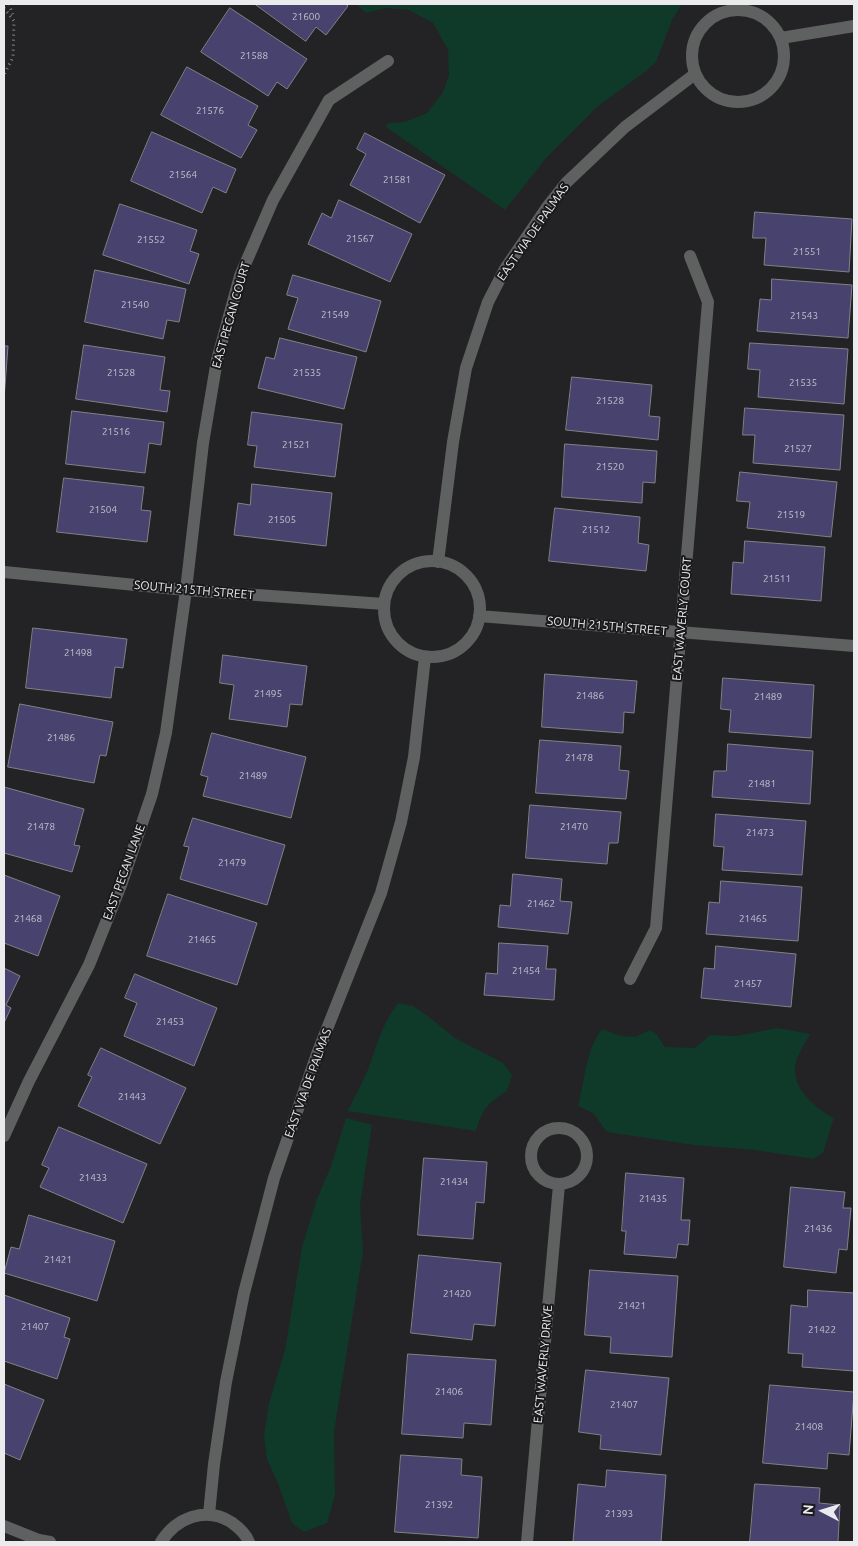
<!DOCTYPE html>
<html>
<head>
<meta charset="utf-8">
<style>
	body { margin:0 }
	#map { position:relative; width:858px; height:1546px; overflow:hidden; background:#232326; font-family:Ubuntu,sans-serif }
	canvas { display:block }
	.frame { position:absolute; inset:0; border:5px solid #ebeaed; pointer-events:none }
	.north { position:absolute; left:798px; top:1486px; width:50px; height:50px; -webkit-text-stroke:4px #19191c; paint-order:stroke; rotate:275deg; font-size:14px; font-weight:700; line-height:20px; text-align:center; color:#ebeaed }
	.north::after { content:''; display:block; margin:auto; width:18px; height:22px; background:#ebeaed; clip-path:polygon(50% 0,100% 100%,50% 72%,0 100%) }
</style>
</head>
<body>
<div id="map">
<canvas width="858" height="1546"></canvas>
<div class="frame"></div>
<div class="north">N</div>
</div>
<script>
const g = document.querySelector('canvas').getContext('2d');
g.lineJoin = 'round';
function fill(path, color) { g.fillStyle = color; g.fill(path, 'evenodd'); }
function trace(path, color, width, dash) { g.strokeStyle = color; g.lineWidth = width; g.lineCap = dash ? 'butt' : 'round'; g.setLineDash(dash || []); g.stroke(path); }
function drawText(font, color, halo, rows, align = 'center') {
  g.font = font + ' Ubuntu,sans-serif'; g.lineWidth = 4; g.setLineDash([]); g.textBaseline = 'middle'; g.strokeStyle = halo; g.fillStyle = color; for (const [text, x, y, turn = 0] of rows) {
    g.save(); g.translate(x, y); g.rotate((+turn || 0) * Math.PI / 180); g.textAlign = isNaN(turn) ? turn : align; if (halo) g.strokeText(text, 0, 0); g.fillText(text, 0, 0); g.restore();
  }
}
fill(new Path2D(`
	M356,4H682L672,20L656,62L646,71L597,107L546,158L505,210L386,127L388,123L405,122L427,113L443,92L449,75L448,50L433,23L409,10L386,8L366,13Z
	M398,1003L413,1006L429,1017L455,1038L503,1063L512,1075L507,1091C488,1102 482,1110 476,1131L348,1111C355,1096 364,1080 370,1064C378,1041 383,1023 398,1003Z
	M778,1028L810,1034C806,1042 795,1059 795,1067C793,1089 816,1109 834,1118L823,1153L813,1159L755,1150L694,1145L607,1132L593,1113L578,1106C585,1080 585,1052 602,1029L621,1036L635,1037L650,1030L657,1035L665,1047L695,1048L710,1035L736,1036Z
	M346,1118L372,1125L360,1205L363,1251L334,1432L335,1495L327,1523L304,1532L292,1523L279,1486L267,1459L264,1435L269,1403L285,1350L302,1247L317,1199L331,1166Z`), '#0f3929');
const building = new Path2D(`
	M255,4H345L348,6L326,35L316,27L306,41Z
	M230,8L307,59L287,89L277,82L268,96L201,52Z
	M187,67L258,106L248,125L257,130L241,158L161,115Z
	M152,132L236,169L226,193L213,187L202,213L131,181Z
	M365,133L445,175L420,223L350,185L366,154L357,149Z
	M339,200L412,234L390,282L308,244L322,213L331,218Z
	M120,204L197,230L190,251L199,254L189,284L103,255Z
	M755,212L852,219L849,272L764,265L766,238H753Z
	M95,270L186,289L179,322L167,320L163,339L85,322Z
	M293,275L381,301L366,352L288,329L298,298L287,295Z
	M772,279L852,285L848,338L757,331L760,299L771,300Z
	M280,338L357,357L344,409L258,388L266,357L274,359Z
	M750,343L848,349L844,404L758,397L760,370L748,369Z
	M84,345L165,357L160,390L170,391L167,412L76,399Z
	M4,346H8L4,399Z
	M572,377L652,385L649,416L660,417L658,440L566,430Z
	M745,408L844,415L840,470L753,463L755,435H743Z
	M72,411L164,422L161,445L149,443L145,473L66,464Z
	M252,412L342,424L335,477L254,467L257,446L248,445Z
	M565,444L657,451L655,483L643,482L642,503L562,497Z
	M740,472L837,482L831,537L747,528L750,502L737,501Z
	M64,478L144,487L141,510L151,511L147,542L57,532Z
	M252,484L332,493L326,546L234,535L238,503L250,505Z
	M555,508L640,517L638,543L649,545L646,571L549,561Z
	M745,541L825,547L821,601L731,594L733,562L743,563Z
	M33,628L127,639L123,668L115,667L111,698L26,688Z
	M223,655L307,666L302,705L290,704L287,727L229,719L234,685L220,683Z
	M545,674L637,681L634,713L624,712L623,733L542,727Z
	M723,678L814,685L811,738L729,732L731,710L721,709Z
	M20,704L113,722L106,756L100,755L94,783L8,767Z
	M212,733L306,757L291,818L203,796L208,777L201,775Z
	M540,740L621,746L619,770L629,771L626,799L536,793Z
	M728,744L813,751L810,804L712,797L714,771H726Z
	M4,787L84,809L74,845L80,846L72,872L4,853Z
	M530,805L621,812L618,843H609L607,864L526,858Z
	M716,814L806,821L802,875L722,870L724,847L714,846Z
	M193,818L285,845L267,905L180,879L189,847L184,846Z
	M513,874L562,879L560,901L572,902L568,934L498,927L500,905L510,906Z
	M4,875L60,896L38,956L4,943Z
	M721,881L802,887L798,941L706,934L709,902L719,903Z
	M168,894L257,923L237,985L147,956Z
	M499,943L548,946L546,969H556L554,1000L484,995L486,973L497,974Z
	M716,946L796,954L791,1007L701,998L704,968L714,969Z
	M4,968L20,976L6,1005L11,1008L4,1023Z
	M135,974L217,1008L194,1066L124,1036L137,1003L125,998Z
	M101,1048L186,1088L160,1144L78,1106L92,1077L88,1075Z
	M59,1127L147,1164L123,1223L40,1187L49,1168L42,1165Z
	M424,1158L487,1162L484,1203L476,1202L473,1239L418,1235Z
	M626,1173L684,1178L681,1220H690L688,1245L678,1244L676,1258L624,1254L626,1231H622Z
	M791,1187L845,1192L843,1208H851L847,1250L839,1249L836,1273L784,1267Z
	M29,1215L115,1241L97,1301L4,1273L11,1247L19,1249Z
	M419,1255L501,1263L495,1326L474,1324L472,1340L411,1333Z
	M590,1270L678,1276L672,1357L610,1353L611,1337L585,1335Z
	M808,1290L854,1293V1371L802,1367L803,1354L788,1353L791,1305L807,1307Z
	M4,1295L70,1318L64,1337L70,1339L57,1379L4,1361Z
	M408,1354L496,1360L491,1425L464,1423L463,1438L402,1434Z
	M586,1370L669,1378L661,1455L600,1449L601,1435L579,1432Z
	M4,1384L44,1400L20,1460L4,1453Z
	M770,1385L854,1392L849,1455L828,1453L827,1469L763,1463Z
	M401,1455L462,1459L461,1475L482,1477L478,1538L395,1532Z
	M607,1470L666,1475L661,1542H573L578,1484L605,1487Z
	M755,1484L820,1488L819,1503L840,1505L838,1541L839,1542H750Z`);
fill(building, '#48426e');
trace(building, '#818185', 1);
trace(new Path2D(`
	M9,4L14,18
	M4,8L14,21L13,57L4,75`), '#858588', 3, [1, 4]);
trace(new Path2D(`
	M692 56a46 46 0 1 1 92 0a46 46 0 1 1-92 0Z
	M781,38L854,26
	M384 609a48 48 0 1 1 96 0a48 48 0 1 1-96 0Z
	M438,562L453,442L466,368L488,302L505,269L548,206L567,182L625,127L695,74
	M4,572L186,590L384,604
	M479,616L854,646
	M630,979L656,928L708,302L690,256
	M531 1156a28 28 0 1 1 56 0a28 28 0 1 1-56 0Z
	M4,1136L29,1081L89,965L121,885L152,794L166,733L186,590L203,443L217,360L240,276L273,200L329,100L388,61
	M209,1514L214,1464L226,1382L244,1293L274,1178L317,1054L381,893L401,822L414,757L425,657
	M4,1526L39,1540L50,1542
	M161,1542C176,1518 205,1506 231,1522C238,1527 246,1534 249,1542
	M527,1542L559,1185`), '#5f6160', 12);
drawText('10px', '#c2c0cd', null, [
	["21600",306,17],
	["21588",254,56],
	["21576",210,111],
	["21564",183,175],
	["21581",397,180],
	["21567",360,239],
	["21552",151,240],
	["21551",807,252],
	["21540",135,305],
	["21549",335,315],
	["21543",804,316],
	["21528",121,373],
	["21535",307,373],
	["21535",803,383],
	["21528",610,401],
	["21516",116,432],
	["21521",296,445],
	["21527",798,449],
	["21520",610,467],
	["21504",103,510],
	["21519",791,515],
	["21505",282,520],
	["21512",596,530],
	["21511",777,579],
	["21498",78,653],
	["21495",268,694],
	["21486",590,696],
	["21489",768,697],
	["21486",61,738],
	["21478",579,758],
	["21489",253,776],
	["21481",762,784],
	["21478",41,827],
	["21470",574,827],
	["21473",760,833],
	["21479",232,863],
	["21462",541,904],
	["21468",28,919],
	["21465",753,919],
	["21465",202,940],
	["21454",526,971],
	["21457",748,984],
	["21453",170,1022],
	["21443",132,1097],
	["21433",93,1178],
	["21434",454,1182],
	["21435",653,1199],
	["21436",818,1229],
	["21421",58,1260],
	["21420",457,1294],
	["21421",632,1306],
	["21407",35,1327],
	["21422",822,1330],
	["21406",449,1392],
	["21407",624,1405],
	["21408",809,1427],
	["21392",439,1505],
	["21393",619,1514]
]);
drawText('12px', '#ebeaed', '#19191c', [
	["EAST VIA DE PALMAS",533,232,-55],
	["EAST PECAN COURT",231,315,-74],
	["SOUTH 215TH STREET",194,590,5],
	["EAST WAVERLY COURT",682,619,-85],
	["SOUTH 215TH STREET",607,626,5],
	["EAST PECAN LANE",124,872,-70],
	["EAST VIA DE PALMAS",308,1083,-70],
	["EAST WAVERLY DRIVE",543,1364,-85]
]);
</script>
</body>
</html>
